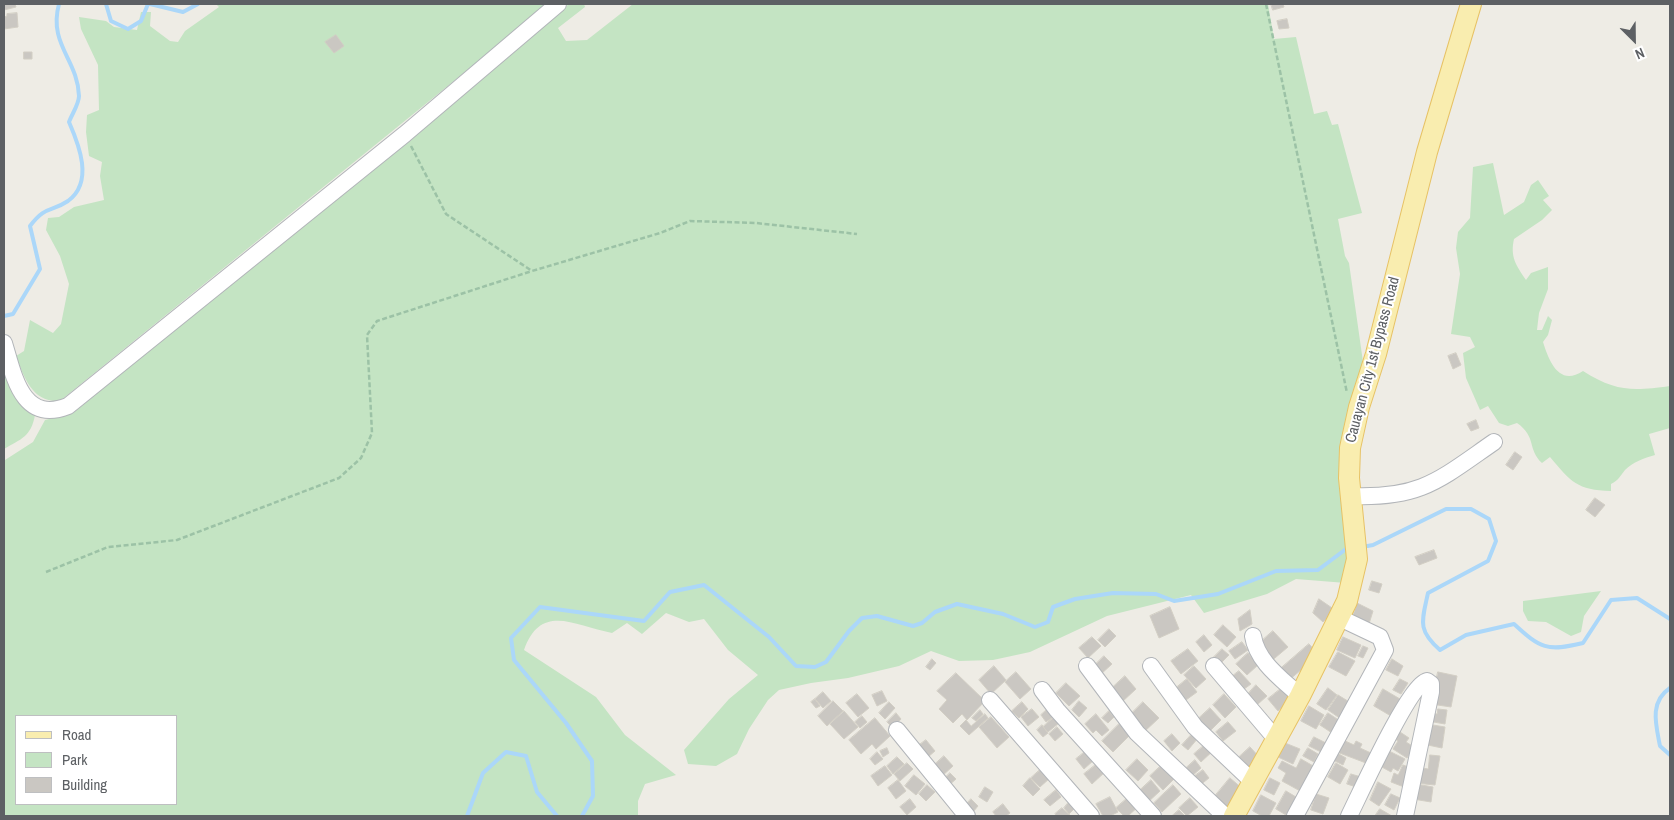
<!DOCTYPE html>
<html>
<head>
<meta charset="utf-8">
<style>
	body { margin:0 }
	#map { position:relative; width:1674px; height:820px; overflow:hidden; background:#eeece5; font-family:"Archivo Narrow",sans-serif }
	canvas { display:block }
	.frame { position:absolute; inset:0; border:5px solid #5d6064; pointer-events:none }
	.legend { position:absolute; left:15px; top:715px; width:162px; height:90px; box-sizing:border-box; background:#fff; border:1px solid #bebfc1; margin:0; padding:6px 9px; list-style:none; font-size:15px; color:#5d6064 }
	.legend li { display:flex; align-items:center; gap:10px; height:25px }
	.legend b { width:25px; border:1px solid #bebfc1 }
	.north { position:absolute; left:1609px; top:15px; width:50px; height:50px; -webkit-text-stroke:4px #fff; paint-order:stroke; rotate:157deg; font-size:14px; font-weight:700; line-height:20px; text-align:center; color:#5d6064 }
	.north::after { content:''; display:block; margin:auto; width:18px; height:22px; background:#5d6064; clip-path:polygon(50% 0,100% 100%,50% 72%,0 100%) }
</style>
</head>
<body>
<div id="map">
<canvas width="1674" height="820"></canvas>
<div class="frame"></div>
<ul class="legend">
<li><b style="height:6px;background:#f9edaf"></b>Road</li>
<li><b style="height:14px;background:#c4e4c3"></b>Park</li>
<li><b style="height:14px;background:#cac7c2"></b>Building</li>
</ul>
<div class="north">N</div>
</div>
<script>
const g = document.querySelector('canvas').getContext('2d');
g.lineJoin = 'round';
function fill(path, color) { g.fillStyle = color; g.fill(path, 'evenodd'); }
function trace(path, color, width, dash) { g.strokeStyle = color; g.lineWidth = width; g.lineCap = dash ? 'butt' : 'round'; g.setLineDash(dash || []); g.stroke(path); }
function drawText(font, color, halo, rows, align = 'center') {
  g.font = font + ' "Archivo Narrow",sans-serif'; g.lineWidth = 4; g.setLineDash([]); g.textBaseline = 'middle'; g.strokeStyle = halo; g.fillStyle = color; for (const [text, x, y, turn = 0] of rows) {
    g.save(); g.translate(x, y); g.rotate((+turn || 0) * Math.PI / 180); g.textAlign = isNaN(turn) ? turn : align; if (halo) g.strokeText(text, 0, 0); g.fillText(text, 0, 0); g.restore();
  }
}
fill(new Path2D(`
	M216,4H546L481,59L60,401C33,403 24,378 16,356L24,351L30,320L53,333L61,324L69,284L60,256L46,230L48,218L59,217L74,207L104,200L100,176L102,162L89,156L86,132L87,115L99,110L98,65L81,29L79,17L106,21L114,27L137,30L141,12H151L150,26L170,41L178,42L185,31L219,7Z
	M569,4H584L585,7L558,28L566,41L587,40L633,4H1268L1274,39L1296,37L1314,114L1327,111L1332,125L1338,124L1362,213L1338,219L1345,256L1349,263L1364,369L1346,583L1296,579L1267,594L1204,613L1191,595L1107,616L1030,652L993,660L959,661L931,651L899,666L848,678L811,683L779,690L768,700L749,729L737,754L716,766L688,764L684,750L729,699L758,675L728,650L704,619L689,622L666,613L642,634L627,623L612,633C575,626 541,602 524,650L596,697L625,735L676,775L645,784L638,801V816H4V453L5,460L33,442L45,420L73,413ZM16,716H176V804H16Z
	M1493,163L1504,215L1524,202L1531,185L1538,180L1549,196L1543,200L1552,210L1542,220L1514,239C1510,257 1516,265 1526,280L1531,273L1548,267V289L1539,313L1537,330H1542L1548,316L1552,320L1548,335L1543,342C1549,361 1559,387 1583,371C1616,392 1633,391 1670,386V428L1649,434L1655,455C1644,458 1633,462 1625,470C1620,476 1619,480 1611,484V491C1577,490 1571,482 1550,457L1542,463C1527,449 1537,437 1517,423L1508,426L1499,423L1488,406L1480,410L1466,378L1463,353L1475,347L1470,337L1451,334L1460,274L1456,248L1458,232L1470,218L1473,167Z
	M4,366L22,404L35,415C31,437 21,439 4,449Z
	M1601,591L1584,616L1581,632L1571,636L1546,622L1528,621L1523,611V601Z`), '#c4e4c3');
trace(new Path2D(`
	M106,4L111,21L128,29L141,21L148,4
	M150,4L183,12L198,4
	M4,316L13,314L40,269L30,226C46,205 50,213 68,201C94,182 79,145 69,122C72,114 79,104 79,96C78,60 48,44 59,4
	M1362,547L1373,545L1446,509H1471L1489,519L1496,541L1488,561L1428,593C1422,621 1417,630 1440,650L1466,635L1514,624C1540,648 1547,652 1583,643L1611,600L1637,598L1670,619
	M1670,688C1649,702 1656,725 1660,746L1670,755
	M467,816L483,773L506,752L526,756L537,792L557,816
	M582,816L593,796L592,761L566,723L514,660L511,638L540,607L644,621L670,592L704,585L769,637L796,666L815,667L826,662L849,631L862,618L877,616L913,626L922,623L935,612L957,604L1003,614L1035,627L1048,622L1053,607L1075,599L1113,593L1156,594L1174,601L1218,594L1276,571L1318,570L1346,549L1350,548`), '#abd7f9', 4);
const building = new Path2D(`
	M4,4H15L16,7L4,10Z
	M1271,4H1283L1284,7L1273,10Z
	M17,13L18,27L4,29V17L7,16V14Z
	M1287,19L1289,28L1279,29L1277,21Z
	M336,35L344,46L334,53L325,42Z
	M24,52H32V59H24Z
	M1456,353L1461,365L1453,369L1448,356Z
	M1476,420L1479,428L1471,431L1467,424Z
	M1515,452L1522,457L1513,470L1506,465Z
	M1595,498L1605,505L1595,517L1586,510Z
	M1434,550L1437,558L1419,565L1415,557Z
	M1372,581L1382,584L1379,593L1369,590Z
	M1319,599L1335,610L1323,622L1313,613Z
	M1357,603L1373,611L1368,627L1351,622Z
	M1170,607L1179,629L1159,638L1150,616Z
	M1250,610L1252,624L1240,631L1238,619Z
	M1223,625L1236,637L1227,647L1214,635Z
	M1109,629L1116,636L1105,647L1098,640Z
	M1273,631L1288,647L1269,663L1256,646Z
	M1204,635L1212,645L1204,652L1196,642Z
	M1092,637L1101,646L1088,658L1079,648Z
	M1343,637L1361,645L1355,658L1337,650Z
	M1242,642L1248,650L1235,659L1229,651Z
	M1309,644L1319,655L1289,680L1279,670Z
	M1363,646L1368,648L1363,658L1358,656Z
	M1188,649L1198,661L1181,674L1171,661Z
	M1222,649L1229,655L1219,665L1213,658Z
	M1338,652L1355,661L1346,676L1329,667Z
	M1248,653L1258,665L1247,675L1236,664Z
	M1104,656L1112,664L1100,675L1093,667Z
	M932,659L936,663L930,670L926,667Z
	M1392,659L1403,666L1398,676L1386,670Z
	M994,666L1006,680L991,694L979,680Z
	M1194,666L1206,679L1196,688L1184,675Z
	M1239,671L1251,684L1240,692L1229,679Z
	M1016,672L1031,689L1020,699L1005,682Z
	M1438,672L1457,676L1451,707L1431,704Z
	M956,673L985,701L967,720L962,714L953,723L939,709L947,700L937,691Z
	M1125,676L1136,689L1122,702L1111,689Z
	M1187,679L1197,692L1186,700L1176,688Z
	M1400,679L1408,683L1401,694L1393,690Z
	M1066,683L1080,696L1069,706L1056,693Z
	M1256,685L1267,696L1258,704L1248,694Z
	M1283,687L1292,699L1278,711L1268,699Z
	M1328,688L1337,695L1326,710L1317,704Z
	M1383,689L1400,699L1391,716L1374,706Z
	M882,691L887,701L877,706L872,695Z
	M823,692L831,701L823,708L815,699Z
	M857,694L869,708L858,717L846,703Z
	M1224,694L1236,707L1225,718L1213,705Z
	M1338,695L1351,703L1341,719L1328,710Z
	M815,699L820,706L816,708L811,702Z
	M833,701L843,711L827,726L818,716Z
	M1079,701L1087,708L1079,717L1072,710Z
	M889,702L895,708L885,719L879,713Z
	M1022,702L1028,709L1019,718L1012,711Z
	M1143,702L1159,718L1144,732L1129,716Z
	M1309,706L1324,715L1316,729L1301,721Z
	M1050,707L1056,715L1046,722L1041,715Z
	M1210,708L1221,720L1208,733L1196,721Z
	M1032,709L1039,717L1028,726L1021,717Z
	M1438,709L1447,710L1445,724L1428,721L1429,713L1437,714Z
	M980,710L983,714L976,721L972,718Z
	M844,711L858,727L844,739L830,724Z
	M1109,711L1114,717L1108,723L1102,718Z
	M896,713L901,719L893,728L887,722Z
	M1328,713L1343,723L1335,735L1320,725Z
	M985,714L988,718L969,735L960,726L966,720L971,726Z
	M1096,714L1109,730L1102,736L1096,730L1093,733L1085,724Z
	M862,716L867,722L860,728L855,722Z
	M991,717L1009,737L997,748L979,727Z
	M1054,717L1059,723L1048,732L1043,727Z
	M875,718L890,736L876,749L872,744L861,754L849,740Z
	M1228,722L1236,731L1223,741L1216,732Z
	M1119,724L1130,735L1113,752L1102,741Z
	M1427,724L1445,727L1442,748L1423,744Z
	M1042,725L1048,733L1043,737L1037,730Z
	M1057,727L1063,734L1055,741L1049,734Z
	M1400,732L1409,738L1406,742L1414,747L1407,758L1393,749L1398,741L1395,739Z
	M1193,733L1198,738L1188,750L1182,745Z
	M1172,734L1180,743L1172,751L1164,741Z
	M1314,737L1326,743L1321,752L1309,746Z
	M926,740L935,751L928,757L918,746Z
	M1343,740L1354,745L1356,741L1362,744L1360,748L1371,753L1366,763L1337,752Z
	M1208,742L1215,749L1201,762L1194,754Z
	M1285,743L1300,749L1293,764L1278,757Z
	M1250,747L1261,759L1248,771L1237,759Z
	M887,748L889,753L883,757L880,751Z
	M1308,748L1318,754L1314,762L1303,756Z
	M1086,751L1094,760L1084,769L1076,759Z
	M1389,751L1405,759L1398,771L1393,768L1391,772L1380,766Z
	M877,752L883,759L875,765L870,759Z
	M1337,753L1346,758L1343,765L1333,760Z
	M1430,755L1440,756L1435,785L1415,783L1417,767L1428,769Z
	M944,756L953,766L941,777L932,767Z
	M897,757L904,764L893,774L887,766Z
	M1137,759L1148,770L1138,781L1126,770Z
	M1301,759L1315,767L1302,792L1282,781L1286,773L1278,768L1282,761L1296,768Z
	M1195,760L1201,768L1191,777L1184,770Z
	M907,763L913,769L900,781L894,774Z
	M1098,763L1105,772L1092,784L1084,774Z
	M1336,763L1348,770L1340,784L1328,777Z
	M1163,764L1176,777L1163,790L1150,776Z
	M1403,765L1411,768L1404,787L1391,782L1394,773L1398,775Z
	M885,766L892,775L878,786L871,776Z
	M1041,769L1050,778L1040,787L1031,778Z
	M1203,770L1209,778L1199,786L1192,778Z
	M950,773L956,779L948,786L943,780Z
	M1351,774L1361,777L1356,787L1347,784Z
	M914,775L925,784L916,795L905,786Z
	M1030,778L1040,789L1033,796L1023,786Z
	M1230,778L1244,790L1229,808L1215,796Z
	M1270,778L1280,783L1274,795L1264,790Z
	M898,780L906,791L896,799L888,788Z
	M1151,780L1160,791L1146,804L1136,794Z
	M1378,782L1391,789L1379,806L1370,800Z
	M1416,784L1433,787L1431,802L1413,799Z
	M927,785L935,792L926,801L919,794Z
	M1173,785L1181,794L1162,812L1154,803Z
	M985,787L993,792L987,802L979,797Z
	M1056,790L1061,797L1050,806L1044,800Z
	M1286,791L1296,797L1286,815L1276,809Z
	M1316,794L1329,798L1323,814L1311,810Z
	M1391,794L1400,798L1394,810L1385,805Z
	M1131,795L1140,805L1128,816H1124L1116,808Z
	M1261,795L1276,803L1269,816H1262L1253,811Z
	M1110,797L1118,812L1110,816H1103L1096,804Z
	M1190,798L1198,807L1187,816L1179,808Z
	M910,799L916,807L907,815L900,807Z
	M971,799L978,806L973,812L965,806Z
	M1069,802L1075,808L1069,814L1064,808Z
	M1003,804L1010,813L1006,816H996L993,812Z
	M1062,808L1071,816H1057L1055,814Z
	M1380,809L1392,816H1375Z
	M1179,810L1185,816H1172Z`);
fill(building, '#cac7c2');
trace(building, '#d2cec4', 1);
const minor = new Path2D(`
	M4,343C14,376 22,424 68,406L405,134L558,4
	M1350,496C1421,499 1439,480 1494,442
	M1253,636C1257,662 1282,679 1300,696
	M1087,666L1137,733L1225,816
	M1151,666L1195,727L1253,782
	M1214,666L1276,739
	M1042,690L1057,710L1153,816
	M990,700L1091,816
	M897,730L967,816
	M1295,816L1385,650L1380,637L1340,618
	M1349,816C1360,794 1409,685 1427,681L1431,684V692L1405,816`);
const major = new Path2D(`
	M1234,816L1300,696L1347,601L1357,559L1349,478L1350,448L1359,407L1376,354L1427,152L1471,4`);
trace(minor, '#b2b5b9', 18);
trace(major, '#e7c265', 22);
trace(new Path2D(`
	M1266,4L1347,393
	M411,146L446,214L532,271L660,233L690,221L756,223L857,234
	M46,572L108,547L177,540L339,478L361,458L372,433L367,335L377,321L532,271`), '#9cc2a6', 2.5, [5, 2.5]);
trace(minor, '#fff', 16);
trace(major, '#f9edaf', 20);
drawText('15px', '#5d6064', '#fff', [
	["Cauayan City 1st Bypass Road",1373,360,-75]
]);
</script>
</body>
</html>
